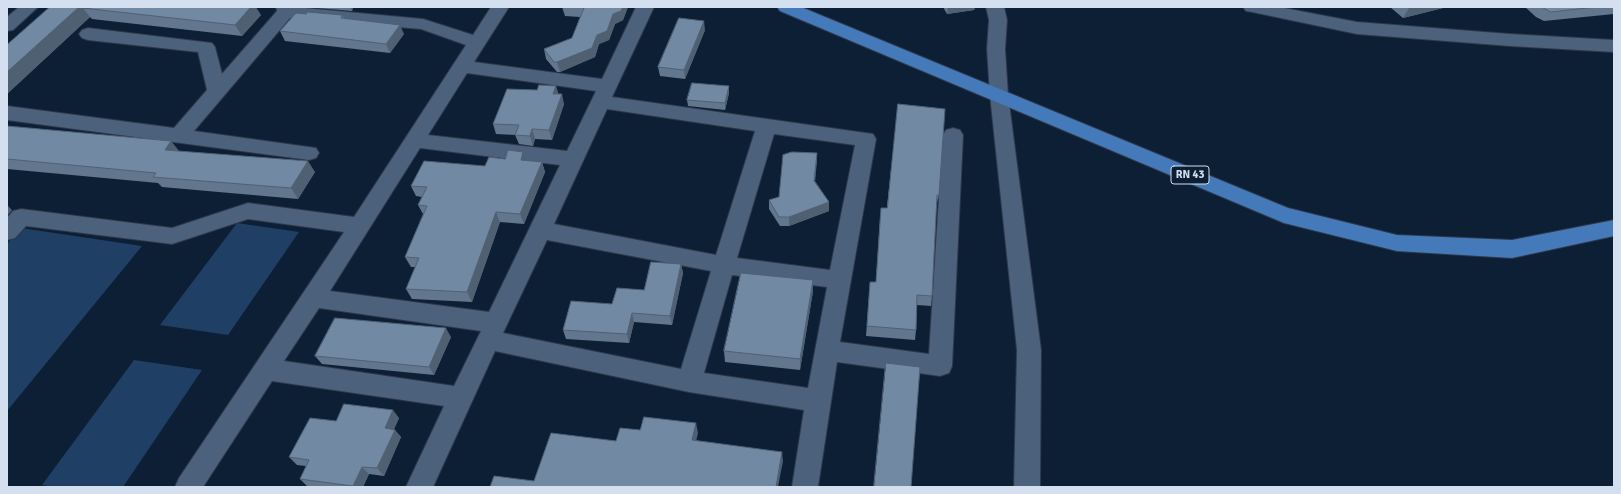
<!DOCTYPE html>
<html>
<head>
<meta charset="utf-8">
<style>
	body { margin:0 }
	#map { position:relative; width:1621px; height:494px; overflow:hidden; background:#0c1f35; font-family:Signika,sans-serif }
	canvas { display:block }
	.frame { position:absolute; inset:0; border:8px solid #d4e0f0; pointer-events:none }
</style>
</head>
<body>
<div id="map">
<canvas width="1621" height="494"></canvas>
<div class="frame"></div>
</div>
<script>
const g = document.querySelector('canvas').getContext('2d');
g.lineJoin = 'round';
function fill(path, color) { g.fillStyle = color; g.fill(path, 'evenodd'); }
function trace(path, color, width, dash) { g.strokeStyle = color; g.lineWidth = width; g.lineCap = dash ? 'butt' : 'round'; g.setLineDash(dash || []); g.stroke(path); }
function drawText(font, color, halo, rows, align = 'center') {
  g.font = font + ' Signika,sans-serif'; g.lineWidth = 4; g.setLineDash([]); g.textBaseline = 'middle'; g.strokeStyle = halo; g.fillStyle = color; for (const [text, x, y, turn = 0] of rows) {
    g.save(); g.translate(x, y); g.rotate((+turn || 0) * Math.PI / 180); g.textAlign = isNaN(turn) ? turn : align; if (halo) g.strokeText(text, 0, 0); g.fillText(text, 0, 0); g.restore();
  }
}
fill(new Path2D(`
	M237,223L299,232L228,335L160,325Z
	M21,228L142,246L7,411V244Z
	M134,360L202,370L123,487H54L42,485Z`), '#203f65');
const minor = new Path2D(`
	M19,7H38L13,30L7,31V17Z
	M276,7H294L423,19L473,35L491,7H509L474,62L602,79L636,7H654L612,97L873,134L876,139L840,342L929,354L943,135L946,130L953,128L960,130L963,135L952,366L949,373L940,376L837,362L818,487H792L804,410L689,392L495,351L433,487H406L444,406L272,381L203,487H175L179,478L344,232L248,219L172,244L26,226L15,238L7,240V218L13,211L21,209L172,228L248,203L354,217L466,45L421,29L290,18L194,131L316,148L319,153L316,158L309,160L7,120V106L174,128L207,90L198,52L88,40L82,38L79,34L82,30L88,28L212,43L215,47L222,74L277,11ZM467,73L596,91L567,151L428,135ZM607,109L755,131L716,255L554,224ZM774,134L855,145L830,270L737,258ZM420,148L560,165L489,312L330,291ZM547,240L711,271L681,369L503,333ZM732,275L827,287L808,388L704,373ZM319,308L481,331L454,386L284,361Z
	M986,7H1004L1007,20L1005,49L1008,95L1041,350L1040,487H1014L1017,350L990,95L987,49L989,20Z
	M1243,7H1279L1357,22L1510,34L1614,40V52L1510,46L1357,34L1252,12L1246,11Z`);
const major = new Path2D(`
	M777,7H801L1288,208L1397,235L1512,240L1614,220V236L1512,258L1397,251L1284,223L780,11Z`);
trace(minor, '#2f374a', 2);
trace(major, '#2f374a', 2);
fill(minor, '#4c617b');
fill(major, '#447ab9');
fill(new Path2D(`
	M50,7L261,15L242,36L92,19L90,17L7,94V45Z
	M317,7H353L352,11L317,8Z
	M562,7H628L623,20L615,24L609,40L599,44L595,57L560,72H557L546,59L544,49L572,38L580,17L565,16Z
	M943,7H975L974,10L947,14Z
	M1390,7H1447L1403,18Z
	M1525,7H1614V14L1544,21L1536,17Z
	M306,14L342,15L344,18L404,34L390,53L285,41L280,31Z
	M705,30L685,79L660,76L658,67Z
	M729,86V93L725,110L688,106L687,100Z
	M558,94L564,104L552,140L535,139L533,146L519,144L515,135L496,134L493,124Z
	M898,104L939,195L936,206L932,296L931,306L917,305L916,330L915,340L866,336L870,282H876L880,218L887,208Z
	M7,126L179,151L315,172L298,199L162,187L158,183L7,169Z
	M817,153L815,181L829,202V211L789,226H780L769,209V200L779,197Z
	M526,161L542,162L545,172L524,224L500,222L472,302L412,299L406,289L415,267H411L405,257L423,214L418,205L422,197L416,196L411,186L485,166Z
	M681,264L683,273L672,325L634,322L629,343L566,339L563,330L644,290Z
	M813,280V291L800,370L725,362L724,351Z
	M451,337L434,375L322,364L315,356Z
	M399,418L394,429L401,437L384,476L369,474L363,487H313L307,486L300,479L306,466L297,465L289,457L336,421Z`), '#62768d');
fill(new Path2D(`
	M79,7H85L83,8L90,17L7,94V72Z
	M251,7H256L261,15L242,36L235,25Z
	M350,7H353L352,11Z
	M623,7H628L623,20L615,24L609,40L599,44L595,57L560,72L557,62L597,35L613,14Z
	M951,7H975L974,10L947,14L948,8Z
	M1414,7H1447L1403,18L1409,8Z
	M704,21L705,30L685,79L684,70Z
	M400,25L404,34L390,53L386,44Z
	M556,86L559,95L553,94Z
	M729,86V93L725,110V103Z
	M562,94L564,104L552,140L549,130Z
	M532,129L535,139L533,146L530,136Z
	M171,141L180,152L165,150Z
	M523,152L527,163L521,160Z
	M817,153V162L814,190V181Z
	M308,161L315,172L298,199L291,188Z
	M542,162L545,172L524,224L520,214Z
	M829,202V211L789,226V217Z
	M7,205L12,210L7,216Z
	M496,212L500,222L472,302L467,292Z
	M681,264L683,273L672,325L670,316Z
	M813,280V291L800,370V359Z
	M632,313L634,322L629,343L627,334Z
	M446,328L451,337L434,375L429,367Z
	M393,410L399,418L391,436L385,428Z
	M696,423L698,433L694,450L692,440Z
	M395,430L401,437L384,476L377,468Z
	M782,452L783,461L778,487H776Z
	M362,467L369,474L363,487H355L353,486Z`), '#506073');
const building = new Path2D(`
	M50,7H79L7,72V45Z
	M85,7H251L235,25L83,8Z
	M572,7H623L621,11L613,14L607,31L597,35L592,48L557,62H554L544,49L572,38L584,8Z
	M1542,7H1596L1551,12Z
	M307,12L342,15L341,18L400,25L386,44L280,31L296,13L306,14Z
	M679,18L704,21L684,70L658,67Z
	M692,83L729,86L725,103L687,100Z
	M539,85L556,86L553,94H562L549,130L532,129L530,136L515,135L519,125L493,124L507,89L537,90Z
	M898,104L945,109L939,195H937L932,296L917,295L916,330L867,326L870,282H876L881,208H887Z
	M7,126L171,141L165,150L308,161L291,188L153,177L156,173L7,159Z
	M508,150L523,152L521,160L542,162L520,214L496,212L467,292L406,289L419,258L405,257L427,206L418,205L427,187L411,186L424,161L485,166L489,157L505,159Z
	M792,152L817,153L814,181L829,202L789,217H779L769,200L779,197L783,155Z
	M651,262L681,264L670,316L632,313L627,334L563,330L571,301L612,304L617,288L644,290Z
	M741,273L813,280L800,359L724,351Z
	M335,318L446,328L429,367L315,356Z
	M886,363L920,367L911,487H874Z
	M344,404L393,410L385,428L395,430L377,468L362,467L353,486L300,479L309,460L289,457L310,418L336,421Z
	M644,417L696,423L692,440L782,452L776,487H490L494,476L534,481L551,433L616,441L620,428L640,430Z`);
fill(building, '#7289a4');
trace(building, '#506073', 1);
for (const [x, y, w] of [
	[1190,175,38]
]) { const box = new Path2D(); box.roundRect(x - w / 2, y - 9, w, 18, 3); g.fillStyle = '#0c1f35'; g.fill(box); trace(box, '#d4e0f0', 1); }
drawText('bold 11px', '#d4e0f0', null, [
	["RN 43",1190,175]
]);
</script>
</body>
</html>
